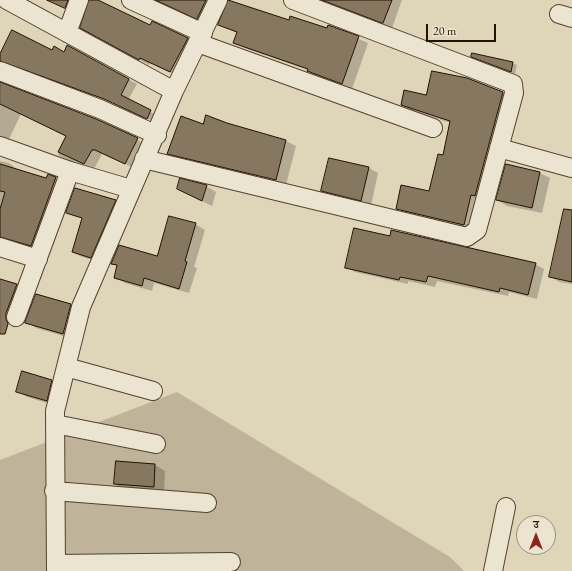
<!DOCTYPE html>
<html>
<head>
<meta charset="utf-8">
<style>
	body { margin:0 }
	#map { position:relative; width:572px; height:571px; overflow:hidden; background:#dfd5b8; font-family:"EB Garamond","Noto Serif Devanagari",serif }
	canvas { display:block }
	.north { position:absolute; left:516px; top:515px; width:40px; height:40px; box-sizing:border-box; background:#eae4d1; border:1px solid #9b907d; border-radius:50%; rotate:0deg; font-size:11px; font-weight:700; line-height:16px; text-align:center; color:#251100 }
	.north::after { content:''; display:block; margin:auto; width:14px; height:18px; background:#8f2418; clip-path:polygon(50% 0,100% 100%,50% 72%,0 100%) }
	.scale { position:absolute; left:426px; top:24px; width:70px; height:18px; box-sizing:border-box; border:2px solid #251100; border-top:0; padding-left:5px; font-size:12px; line-height:14px; white-space:nowrap; color:#251100; -webkit-text-stroke:3px #eae4d1; paint-order:stroke }
</style>
</head>
<body>
<div id="map">
<canvas width="572" height="571"></canvas>
<div class="north">उ</div>
<div class="scale">20 m</div>
</div>
<script>
const g = document.querySelector('canvas').getContext('2d');
g.lineJoin = 'round';
function fill(path, color) { g.fillStyle = color; g.fill(path, 'evenodd'); }
function trace(path, color, width, dash) { g.strokeStyle = color; g.lineWidth = width; g.lineCap = dash ? 'butt' : 'round'; g.setLineDash(dash || []); g.stroke(path); }
fill(new Path2D(`
	M177,392L450,557L464,571H0V460Z`), '#bfb499');
fill(new Path2D(`
	M48,0H81L75,13Z
	M90,0H96L151,26L188,39L197,44L180,77L150,63L149,65L91,33Z
	M175,0H219L207,24L183,12Z
	M229,0L290,22L328,29L329,26L368,43L352,89L318,76L308,70L244,48L234,43L237,33L219,24Z
	M338,0H402L392,28L345,10L336,4Z
	M68,46L137,84L128,100L158,116L155,122L113,103L12,65H5L0,62V56L65,53Z
	M477,59L512,63L517,65L515,74Z
	M0,82L146,144L134,168L102,154L94,169L67,160L58,155L67,136L21,114L8,141L0,146Z
	M503,92L511,97L472,230L405,213L397,208L430,192L443,156L451,123L410,110L402,105L427,96Z
	M227,124L286,141L296,146L286,185L178,159L168,153Z
	M0,161L9,163L19,171L47,179L48,175L67,184L42,251L0,243Z
	M506,166L540,173L550,178L542,213L507,206L497,200Z
	M369,168L378,173L371,206L332,196L323,191Z
	M206,186L216,192L212,206L178,189Z
	M115,201L124,206L100,262L82,257L73,252L83,219L67,212Z
	M572,221V284L559,282L550,276Z
	M195,224L205,230L194,267L197,268L189,293L154,283L152,291L125,283L115,277L118,267L112,263L158,257Z
	M391,237L535,264L544,269L537,299L509,292L508,296L437,281L435,287L408,281V284L355,272L346,267Z
	M0,280L17,285L28,291L18,315L0,310Z
	M71,305L80,310L73,339L36,328L27,322Z
	M52,381L61,386L57,406L27,397L17,391Z
	M117,462L155,465L165,471L164,492L125,489L115,484Z`), '#0003');
const building = new Path2D(`
	M47,0H68L65,8Z
	M89,0H98L150,25L152,21L188,38L170,72L140,58L139,60L80,28Z
	M156,0H206L197,19Z
	M228,0L289,20L290,16L327,28L328,25L359,36L342,84L307,71L308,69L233,43L237,32L218,25Z
	M322,0H392L383,23Z
	M12,30L52,50L54,46L64,52L67,45L129,79L121,95L151,110L147,119L104,99L0,61V54Z
	M472,53L513,62L511,72L471,57Z
	M432,71L467,78L503,92L475,196L471,195L464,225L396,209L401,185L429,191L438,154L443,155L450,121L401,105L404,90L426,95Z
	M0,82L96,119L138,138L125,164L95,150H92L84,164L58,152L66,136L0,104Z
	M206,115L227,123L286,140L276,180L167,154L181,116L203,124Z
	M329,158L369,167L361,201L321,191Z
	M0,164L46,178L48,174L56,177L31,246L0,237V209L5,192L0,191Z
	M506,164L540,172L532,208L496,200Z
	M180,178L207,185L202,201L177,189Z
	M75,188L116,200L91,258L72,252L82,218L66,213Z
	M564,209L572,210V282L549,277Z
	M169,216L196,223L185,261L187,262L179,289L144,278L142,286L114,278L117,265L111,264L119,245L157,256Z
	M354,228L390,236L391,230L536,263L528,295L500,288L499,292L428,276L426,282L400,277L399,280L345,268Z
	M0,279L17,284L6,313V319L8,324L5,334H0Z
	M36,294L71,304L63,334L25,323Z
	M22,371L52,380L47,401L16,392Z
	M116,461L155,464L154,487L114,484Z`);
fill(building, '#867760');
trace(building, '#251100', 1);
const street = new Path2D(`
	M7,0L174,91
	M131,0L203,33
	M559,14L572,18
	M67,33L79,0
	M198,43L433,128
	M0,71L100,109L157,135
	M0,146L70,171L131,189
	M499,148L572,168
	M144,159L467,237L477,230L514,93L513,84L293,0
	M0,247L38,259
	M16,317L70,171
	M66,367L153,391
	M55,424L156,444
	M54,491L207,503
	M56,564L231,562
	M56,571L55,411L81,307L174,91L218,0
	M493,571L506,507`);
trace(street, '#54422e', 20);
trace(street, '#eae4d1', 18);
</script>
</body>
</html>
